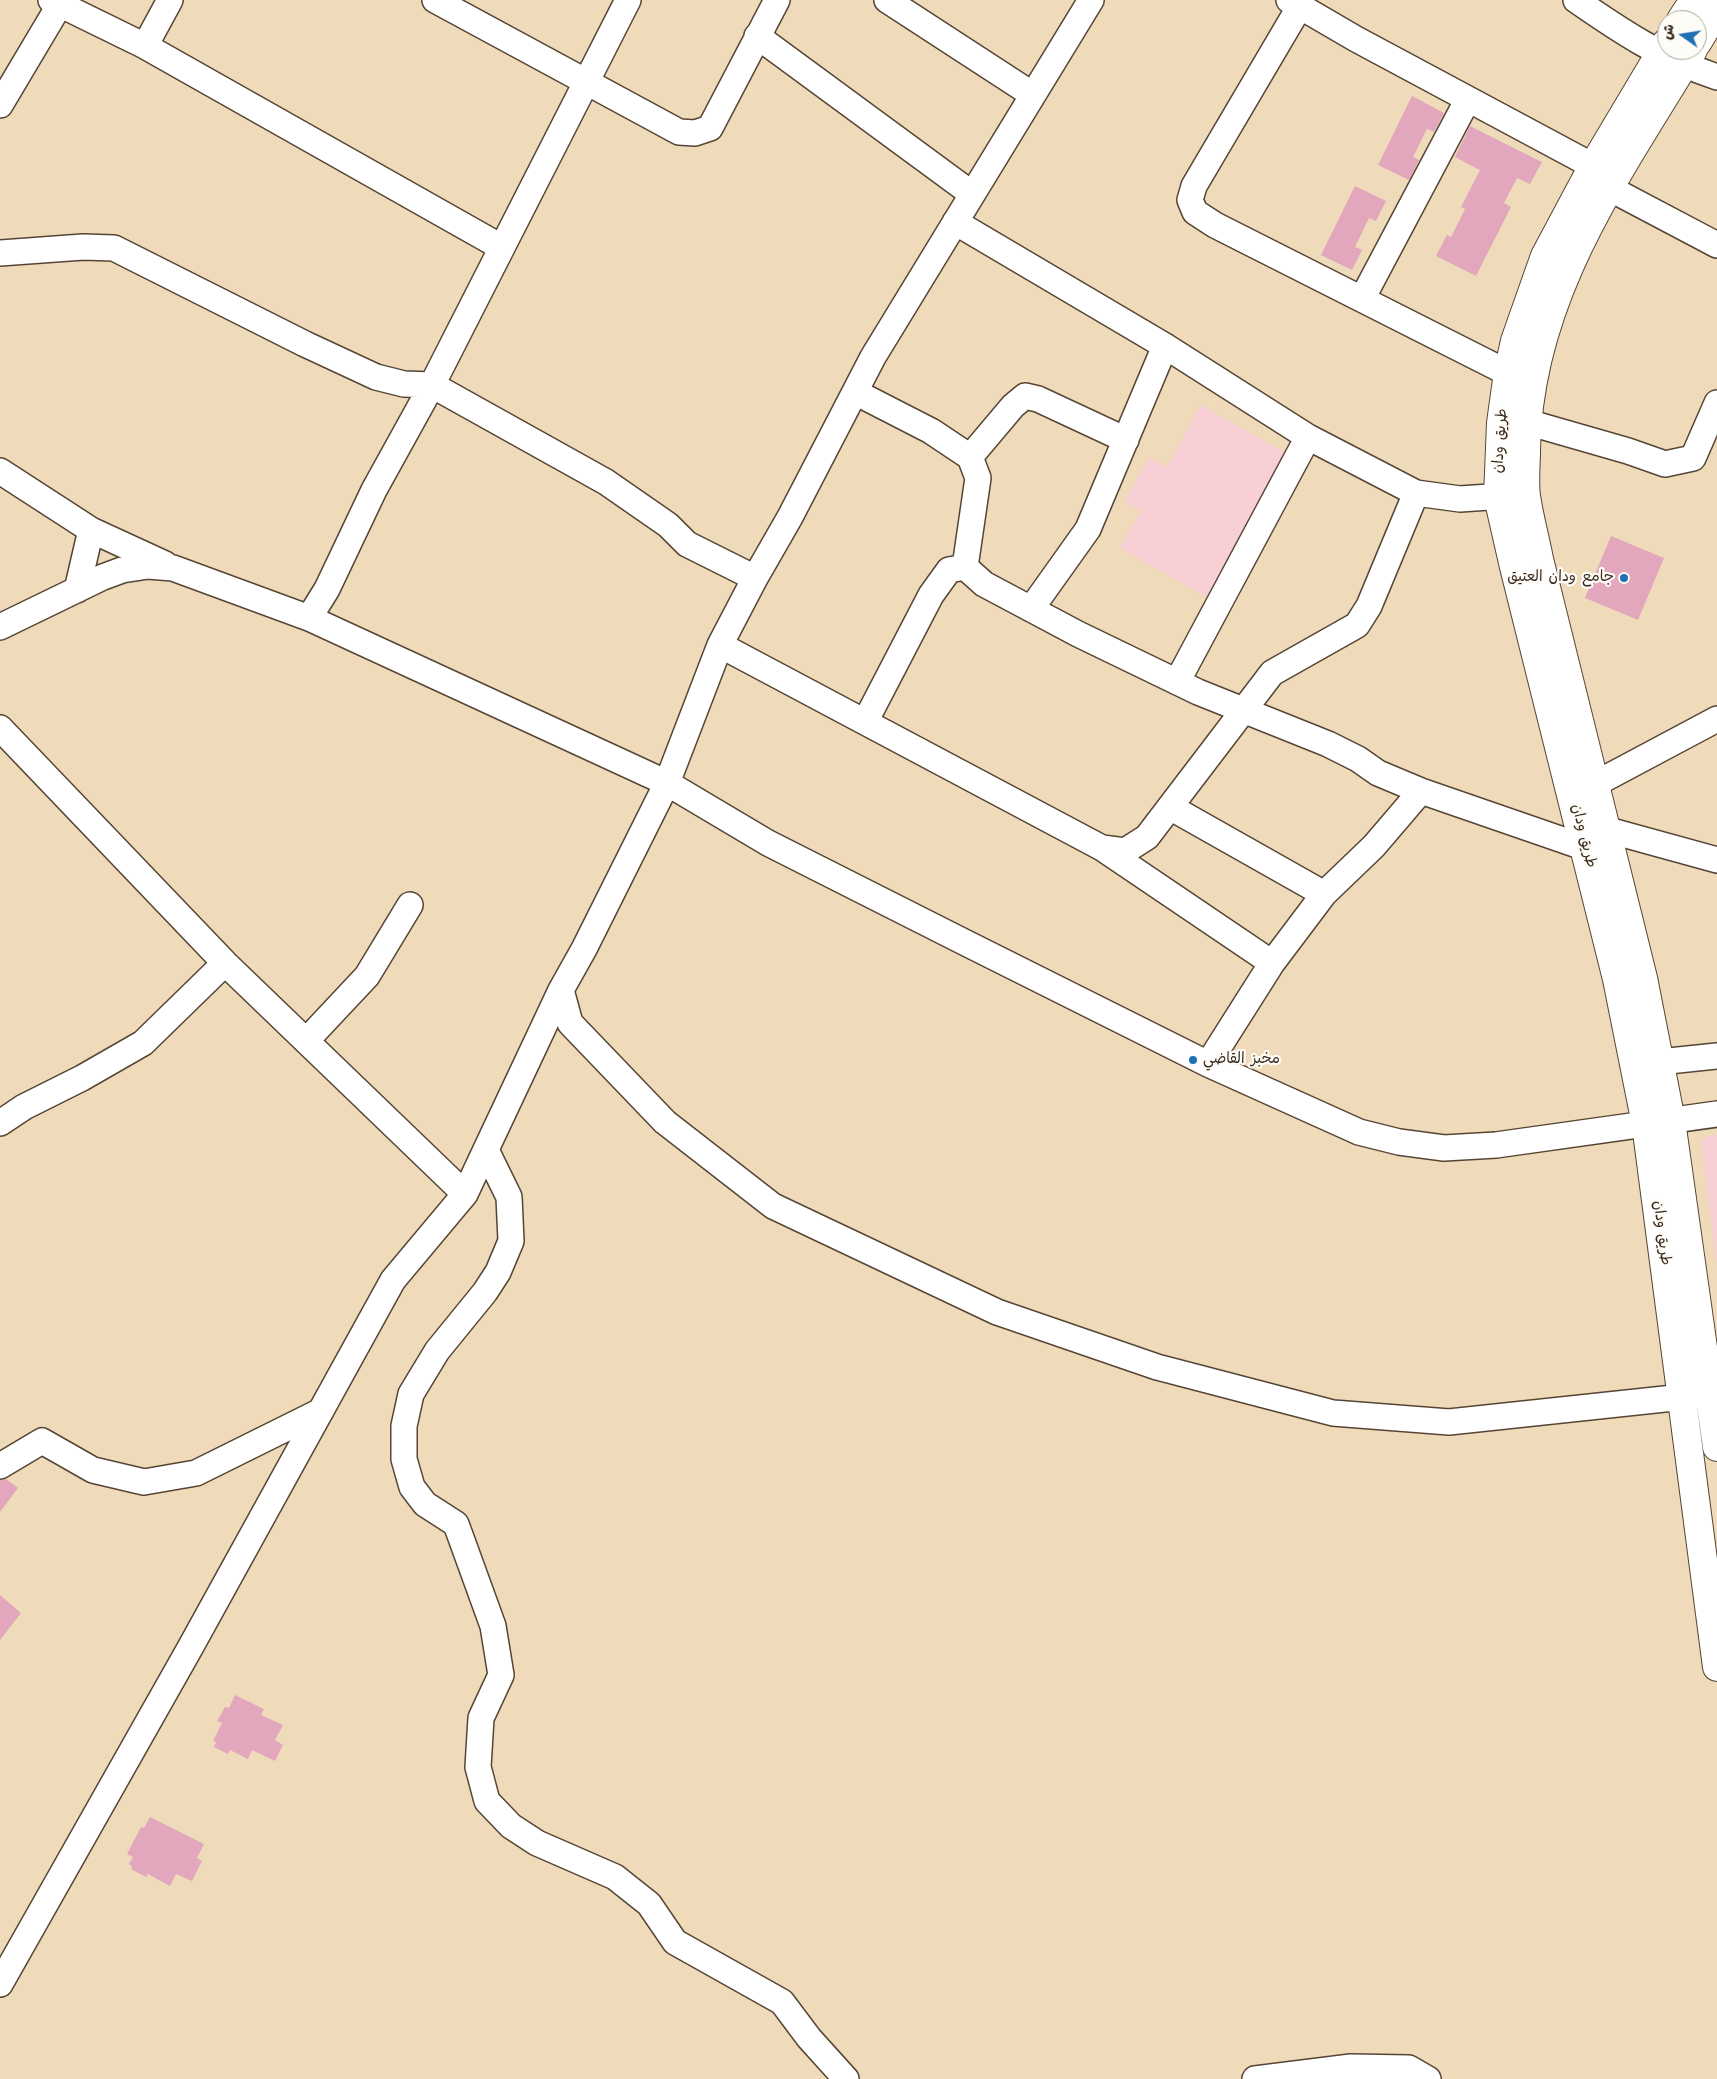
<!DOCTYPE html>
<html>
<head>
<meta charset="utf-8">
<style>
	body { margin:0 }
	#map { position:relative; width:1717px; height:2079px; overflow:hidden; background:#efdbb9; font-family:"Architects Daughter","Playpen Sans Arabic",sans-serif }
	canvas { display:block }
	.north { position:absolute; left:1657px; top:10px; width:50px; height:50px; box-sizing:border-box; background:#fdfcf7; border:1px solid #afa8a0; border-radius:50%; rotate:283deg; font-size:14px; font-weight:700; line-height:20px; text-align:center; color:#3b2a1e }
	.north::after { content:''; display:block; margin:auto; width:18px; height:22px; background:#1f6fb2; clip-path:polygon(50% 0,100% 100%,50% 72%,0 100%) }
</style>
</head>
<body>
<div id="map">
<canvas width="1717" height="2079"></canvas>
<div class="north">ش</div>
</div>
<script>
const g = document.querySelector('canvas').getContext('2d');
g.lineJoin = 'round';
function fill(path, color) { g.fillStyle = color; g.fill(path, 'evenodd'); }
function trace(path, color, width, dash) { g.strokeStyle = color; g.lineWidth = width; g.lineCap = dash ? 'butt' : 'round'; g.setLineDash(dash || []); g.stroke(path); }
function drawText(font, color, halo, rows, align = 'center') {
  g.font = font + ' "Architects Daughter","Playpen Sans Arabic",sans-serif'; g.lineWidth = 4.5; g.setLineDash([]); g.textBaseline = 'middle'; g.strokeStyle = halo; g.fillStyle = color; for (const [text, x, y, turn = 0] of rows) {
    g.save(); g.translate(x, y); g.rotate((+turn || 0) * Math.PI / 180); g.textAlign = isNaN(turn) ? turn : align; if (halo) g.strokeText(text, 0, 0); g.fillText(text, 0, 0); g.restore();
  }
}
fill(new Path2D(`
	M1201,405L1293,457L1213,601L1120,548L1141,511L1124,502L1149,457L1167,467Z
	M1717,1135V1267L1701,1141L1709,1136Z`), '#f7cfd4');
fill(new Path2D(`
	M1412,96L1444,113L1434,132L1427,129L1413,157L1419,160L1409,180L1378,165Z
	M1470,126L1542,162L1530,184L1517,178L1504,203L1511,207L1476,276L1436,256L1447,235L1451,237L1465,209L1461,207L1480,170L1455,157Z
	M1355,186L1386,201L1376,221L1369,218L1355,247L1362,250L1352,270L1321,255Z
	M1611,536L1664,558L1638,620L1585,598Z
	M6,1479L18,1488L0,1512V1480Z
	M0,1595L21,1613L0,1640Z
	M235,1695L264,1709L261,1715L283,1725L275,1740L283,1745L275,1761L252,1750L248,1759L230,1750L228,1754L214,1747L216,1742L213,1741L222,1723L217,1721L225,1707L229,1708Z
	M150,1817L204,1844L197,1858L202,1861L192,1881L176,1874L170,1886L148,1874L146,1877L131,1869L132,1866L129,1864L133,1857L127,1854L141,1827L144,1828Z`), '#e2a6bd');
const minor = new Path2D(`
	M51,0L145,46L501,247
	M435,0L679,132L695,133L710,128L777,0
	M887,0L1033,95
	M1289,0L1356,39L1593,166
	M1576,0C1622,32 1663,59 1717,77
	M1300,6L1194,186L1190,200L1195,212L1215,225L1508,373
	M757,36L972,194
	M145,46L170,0
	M0,105L60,4
	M1609,188L1717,245
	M955,222L1165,346L1308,437L1416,493L1460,499L1519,495
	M0,253L83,247L114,248L305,344L376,377L404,384L432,385L606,482L668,525L687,544L755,578
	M1362,299L1468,99
	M855,392L931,431L970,457L978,478L965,567L984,584L1078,634L1198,692L1328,744L1358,759L1378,773L1421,791L1586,848
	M1527,422L1628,451L1665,464L1693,458L1717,403
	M970,457L1013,406L1025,396L1038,399L1126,440
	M0,471L91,530L165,564
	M77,590L91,530
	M1031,609L1088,529L1165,346
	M309,618L327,589L374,490L432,385L628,0
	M0,627L103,577L122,570L148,566L173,568L309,618L667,783L768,843L966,943L1208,1064L1359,1132L1399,1142L1444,1148L1496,1145L1717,1114
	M720,645L1102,848L1125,851L1147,837L1272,673L1357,625L1369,606L1416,493
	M1177,682L1308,437
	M865,722L931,595L949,570L965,567
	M0,728L225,963L465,1194
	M1595,784L1717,719
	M1170,807L1324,894
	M1608,830L1717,860
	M1102,848L1272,963
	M561,990L570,1023L665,1122L773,1206L997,1312L1157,1367L1333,1413L1449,1422L1702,1395
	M306,1041L367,976L410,905
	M1659,1062L1717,1056
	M1208,1064L1272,963L1324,894L1374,846L1421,791
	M0,1123L24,1107L82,1078L143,1043L225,963
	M486,1150L509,1197L511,1241L498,1272L485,1292L437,1351L411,1394L404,1426V1459L412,1487L425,1504L456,1524L493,1626L501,1675L481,1718L478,1767L487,1801L511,1826L537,1843L615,1877L649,1904L675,1942L782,2002L809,2038L846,2079
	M0,1466L42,1441L93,1470L144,1482L196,1473L321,1411
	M0,1984L190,1648L393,1280L465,1194L561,990L584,949L667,783L720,645L755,578L790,517L873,357L1091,0
	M1255,2079L1351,2067
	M1339,2079L1351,2067L1409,2068L1428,2079`);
const major = new Path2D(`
	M1681,20L1694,0
	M1667,42L1593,166L1545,256L1515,341L1508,373L1501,423L1498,497L1514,567L1617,979L1646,1124L1717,1667
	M1697,43L1717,10
	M1693,50C1617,176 1528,297 1526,450C1526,465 1524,481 1526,496C1529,517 1535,538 1539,559L1643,978L1671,1121L1717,1447`);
trace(minor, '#564535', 28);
trace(major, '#564535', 30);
trace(minor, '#fff', 25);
trace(major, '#fff', 28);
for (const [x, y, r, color] of [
	[1624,578,5,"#1f6fb2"],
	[1193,1060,5,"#1f6fb2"]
]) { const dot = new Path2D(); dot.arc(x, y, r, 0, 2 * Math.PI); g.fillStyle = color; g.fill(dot); trace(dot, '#fdfcf7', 2); }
drawText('15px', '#3b2a1e', '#fdfcf7', [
	["طريق ودان",1501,441,-86],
	["طريق ودان",1583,836,76],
	["طريق ودان",1661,1233,83]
]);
drawText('15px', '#3b2a1e', '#fdfcf7', [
	["جامع ودان العتيق",1614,578],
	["مخبز القاضي",1203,1060,"left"]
], 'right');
</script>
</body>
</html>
